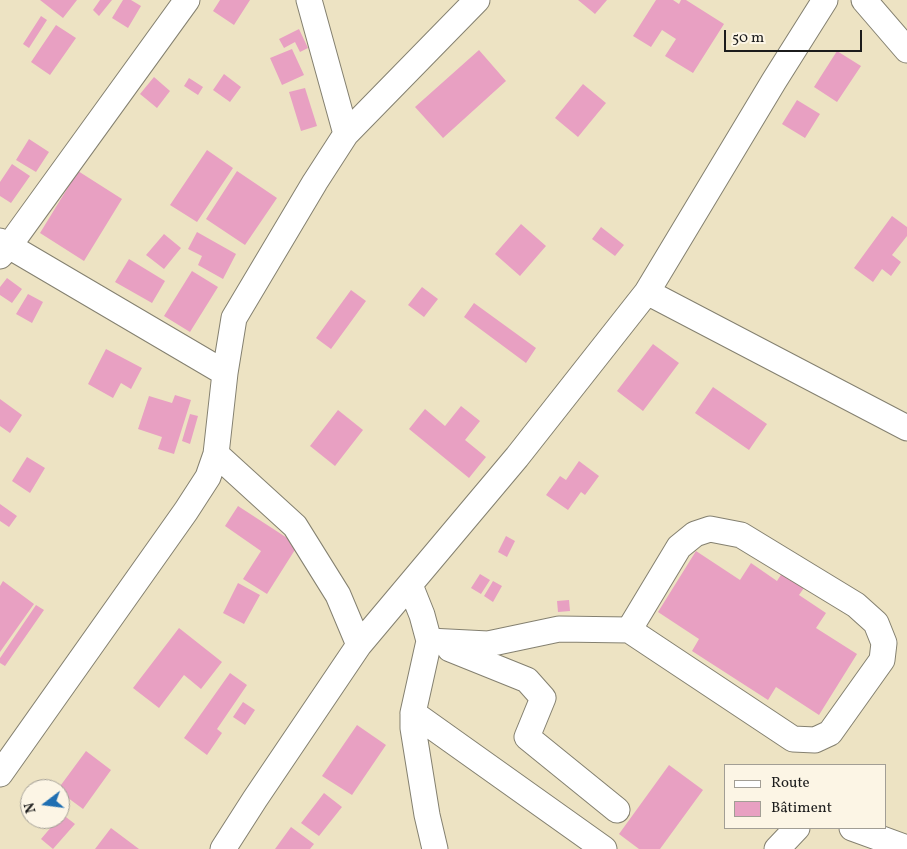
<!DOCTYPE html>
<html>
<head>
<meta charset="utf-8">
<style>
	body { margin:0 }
	#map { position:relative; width:907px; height:849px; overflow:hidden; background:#ede3c3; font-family:Vollkorn,serif }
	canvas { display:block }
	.legend { position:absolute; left:724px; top:764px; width:162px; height:65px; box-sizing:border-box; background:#fcf5e5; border:1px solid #a29e95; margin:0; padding:6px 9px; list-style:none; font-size:15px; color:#1c1c1c }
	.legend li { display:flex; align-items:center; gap:10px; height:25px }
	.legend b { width:25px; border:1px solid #a29e95 }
	.north { position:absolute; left:20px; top:779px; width:50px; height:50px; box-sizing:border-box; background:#fcf5e5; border:1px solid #a29e95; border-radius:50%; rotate:255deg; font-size:14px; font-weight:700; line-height:20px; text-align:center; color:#1c1c1c }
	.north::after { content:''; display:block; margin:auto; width:18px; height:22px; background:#1f6fb2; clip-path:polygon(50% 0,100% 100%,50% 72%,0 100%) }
	.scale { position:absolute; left:724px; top:30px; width:138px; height:22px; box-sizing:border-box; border:2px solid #1c1c1c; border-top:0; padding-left:6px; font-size:15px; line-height:18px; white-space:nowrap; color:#1c1c1c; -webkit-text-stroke:4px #fcf5e5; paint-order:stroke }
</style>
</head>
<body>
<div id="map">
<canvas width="907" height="849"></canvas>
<ul class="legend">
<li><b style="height:6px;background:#fff"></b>Route</li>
<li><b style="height:14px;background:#e8a0c2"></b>Bâtiment</li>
</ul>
<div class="north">N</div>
<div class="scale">50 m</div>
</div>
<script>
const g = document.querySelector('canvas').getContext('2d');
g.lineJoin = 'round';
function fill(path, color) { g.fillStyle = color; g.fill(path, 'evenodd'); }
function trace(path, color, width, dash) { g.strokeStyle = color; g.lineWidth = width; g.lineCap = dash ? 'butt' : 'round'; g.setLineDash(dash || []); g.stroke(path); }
fill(new Path2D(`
	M40,0H77L63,18Z
	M100,0H112L99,16L93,10Z
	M123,0H131L141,6L128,28L112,18Z
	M220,0H250L234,25L213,11Z
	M578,0H607L595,14Z
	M656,0H673L679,4L681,0H686L724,24L693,73L665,56L676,39L662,30L651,47L633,36Z
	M41,16L47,20L29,48L23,44Z
	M56,25L76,38L50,75L31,62Z
	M299,29L308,48L300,52L295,42L284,48L279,39Z
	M292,49L304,75L282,85L270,58Z
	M479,50L506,81L443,138L415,107Z
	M837,51L861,66L837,102L814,87Z
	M224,74L241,87L230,102L213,90Z
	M154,77L170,91L157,108L140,94Z
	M189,78L203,87L198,95L184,86Z
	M583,84L606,103L578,137L555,118Z
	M305,88L317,126L301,131L289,92Z
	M797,100L820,114L805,138L782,124Z
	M29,139L49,152L36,172L16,160Z
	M207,150L233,168L197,222L170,205Z
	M12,164L30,176L11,203L0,196V182Z
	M78,171L122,199L84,261L40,233Z
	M237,171L277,198L245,245L206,219Z
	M892,216L907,227V236L892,255L901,262L891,276L882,269L873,282L854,268Z
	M521,224L546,246L520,276L495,254Z
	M601,227L624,245L615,256L592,239Z
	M197,232L236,254L223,279L198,265L202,256L188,249Z
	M164,234L181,248L164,269L146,255Z
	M129,259L165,281L152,303L115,282Z
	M192,271L218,287L190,332L164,316Z
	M7,278L22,289L12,303L0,295V287Z
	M422,287L438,299L424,317L408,305Z
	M351,290L366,301L331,349L316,338Z
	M28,294L43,302L32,323L16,314Z
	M474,303L536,348L526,363L464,317Z
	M653,344L679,363L643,411L617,391Z
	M106,349L142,368L131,389L121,383L113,398L88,384Z
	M713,387L767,424L749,450L695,413Z
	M175,395L191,400L174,454L158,449L162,437L138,429L149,396L172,403Z
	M0,399L22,415L10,433L0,426Z
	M461,406L480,421L465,440L486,457L469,478L409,429L425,409L445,426Z
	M338,410L363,430L335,466L310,446Z
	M190,414L198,416L190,444L182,441Z
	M27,457L45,468L30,493L12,481Z
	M579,461L599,476L585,495L581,492L568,510L546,495L560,476L566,480Z
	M0,504L17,516L9,527L0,521Z
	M238,506L298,545L267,594L243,579L261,551L225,526Z
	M506,536L515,541L507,557L498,552Z
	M696,551L740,580L751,563L777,581L784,570L806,585L799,595L826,613L816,628L857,654L819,715L776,687L768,700L692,651L699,639L658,612Z
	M480,574L490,580L481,594L471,588Z
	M3,581L34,604L0,652V586Z
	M493,581L502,586L493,602L484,596Z
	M238,583L260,595L244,624L223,613Z
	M569,600L570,611L558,612L557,601Z
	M36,605L44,610L5,666L0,663V658Z
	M179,628L222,662L201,689L184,675L159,708L133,688Z
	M230,673L247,685L217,729L222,733L207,755L184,738Z
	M243,702L255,710L245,725L233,717Z
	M357,725L386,745L352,795L322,776Z
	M86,751L111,770L83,809L60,792V789H58Z
	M669,765L703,790L660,849H639L619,834Z
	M324,793L342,807L319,836L301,823Z
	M62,814L75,824L53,849L41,839L58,819H60Z
	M291,827L314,844L310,849H275Z
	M111,828L139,849H95Z`), '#e8a0c2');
const minor = new Path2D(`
	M309,0L346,134
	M864,0L907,50
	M0,241L9,246L187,0
	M0,256L9,246L225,373
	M647,292L907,428
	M216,454L295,526L338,595L359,645
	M410,585L422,615L429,641L413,713L604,849
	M429,641L488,644L559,629L629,630L793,739L815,740L830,733L882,660L884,643L876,623L856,605L741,535L710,529L695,534L679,547L629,630
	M450,649L527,680L543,698L527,737L617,810
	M413,713V728L427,815L435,849
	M0,774L186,511L208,477L216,454L225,373L234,318L315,182L346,134L477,0
	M852,828L907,848
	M223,849L255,799L359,645L517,457L647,292L774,81L825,0
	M777,849L797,828`);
trace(minor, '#848070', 27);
trace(minor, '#fff', 25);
</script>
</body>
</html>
